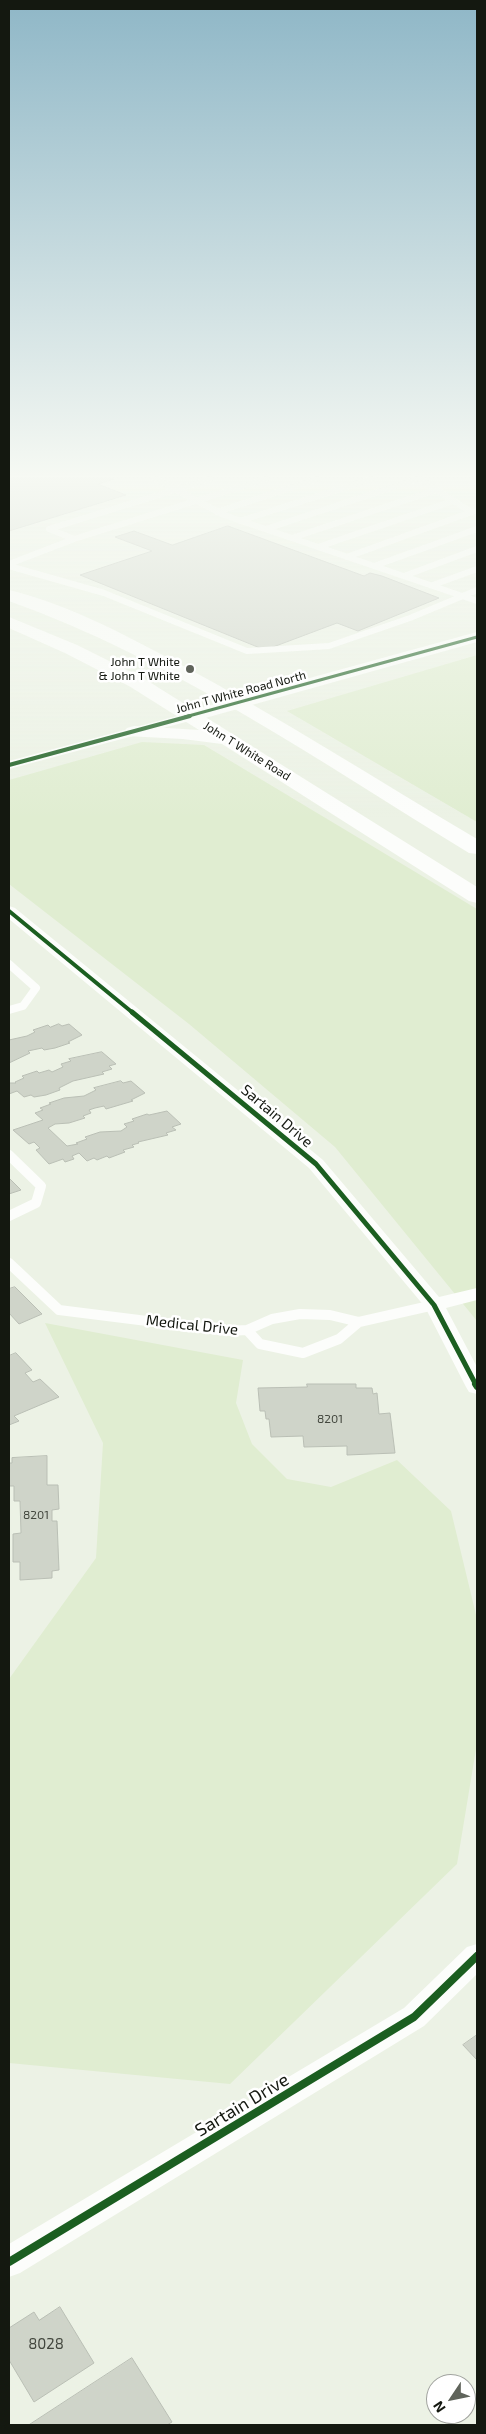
<!DOCTYPE html>
<html>
<head>
<meta charset="utf-8">
<style>
	body { margin:0 }
	#map { position:relative; width:486px; height:2434px; overflow:hidden; background:#ecf2e5; font-family:"Exo 2",sans-serif }
	canvas { display:block }
	.frame { position:absolute; inset:0; border:10px solid #141810; pointer-events:none }
	.north { position:absolute; left:426px; top:2374px; width:50px; height:50px; box-sizing:border-box; background:#fff; border:1px solid #a1a39f; border-radius:50%; rotate:236deg; font-size:14px; font-weight:700; line-height:20px; text-align:center; color:#141810 }
	.north::after { content:''; display:block; margin:auto; width:18px; height:22px; background:#60645b; clip-path:polygon(50% 0,100% 100%,50% 72%,0 100%) }
</style>
</head>
<body>
<div id="map">
<canvas width="486" height="2434"></canvas>
<div class="frame"></div>
<div class="north">N</div>
</div>
<script>
const g = document.querySelector('canvas').getContext('2d');
g.lineJoin = 'round';
function fill(path, color) { g.fillStyle = color; g.fill(path, 'evenodd'); }
function trace(path, color, width, dash) { g.strokeStyle = color; g.lineWidth = width; g.lineCap = dash ? 'butt' : 'round'; g.setLineDash(dash || []); g.stroke(path); }
function drawText(font, color, halo, rows, align = 'center') {
  g.font = font + ' "Exo 2",sans-serif'; g.lineWidth = 5; g.setLineDash([]); g.textBaseline = 'middle'; g.strokeStyle = halo; g.fillStyle = color; for (const [text, x, y, turn = 0] of rows) {
    g.save(); g.translate(x, y); g.rotate((+turn || 0) * Math.PI / 180); g.textAlign = isNaN(turn) ? turn : align; if (halo) g.strokeText(text, 0, 0); g.fillText(text, 0, 0); g.restore();
  }
}
fill(new Path2D(`
	M477,655V822L287,711Z
	M142,742L204,745L477,909V1321L335,1147L189,1024L9,884V780Z
	M45,1323L243,1360L236,1403L252,1444L287,1479L331,1487L397,1460L451,1511L477,1619V1743L457,1864L230,2084L9,2063V1679L96,1558L103,1443Z`), '#e0edd1');
const building = new Path2D(`
	M9,479H114L98,484L126,495L9,531Z
	M228,526L364,576L370,573L382,576L439,598L358,631L337,623L265,650L80,575L152,551L115,537L134,531L172,545Z
	M59,1024L62,1026L69,1024L82,1035L68,1042L70,1043L55,1048L44,1050L42,1048L28,1051L30,1053L9,1063V1040L27,1036L35,1032L33,1030L48,1025L50,1027Z
	M102,1052L116,1064L109,1066L112,1069L102,1072L104,1074L73,1081L59,1088L60,1090L46,1095L34,1097L31,1095L24,1097L17,1091L9,1094V1083H16L15,1082L24,1078L22,1076L37,1071L39,1073L49,1070L52,1072L63,1067L61,1064L71,1061L69,1059Z
	M121,1081L123,1083L131,1081L145,1093L131,1100L133,1101L106,1109L104,1106L95,1108L89,1110L91,1113L83,1116L85,1118L69,1123L55,1124L48,1128L67,1146L78,1144L76,1143L87,1139L85,1137L100,1132L121,1131L127,1127L124,1124L134,1121L132,1119L147,1114L149,1115L167,1111L181,1124L172,1127L176,1130L166,1133L168,1135L138,1142L139,1143L132,1145L134,1147L123,1150L125,1152L109,1158L107,1156L97,1160L94,1158L87,1161L79,1153L72,1156L74,1159L65,1162L63,1159L49,1164L36,1150L40,1148L34,1142L29,1144L13,1130L43,1120L35,1113L43,1110L40,1108L51,1104L49,1103L64,1098L84,1096L96,1090L94,1088Z
	M9,1178L21,1190L9,1194Z
	M15,1287L42,1314L19,1324L9,1313V1289Z
	M16,1353L32,1370L25,1373L33,1382L40,1379L59,1397L14,1416L19,1421L9,1425V1356Z
	M307,1384H356V1388H372L373,1394L377,1393L379,1414L390,1413L395,1453L347,1455V1446L304,1447L303,1436L271,1437L269,1419H266L265,1411H260L258,1388L307,1387Z
	M47,1456V1485H58L59,1509L52,1510V1521H57L59,1570L52,1571V1578L20,1580V1562H13V1534L21,1533L20,1501H14V1486H9V1463H12V1458Z
	M477,2035V2060L463,2045Z
	M60,2307L94,2363L34,2402L9,2360V2328L34,2312L39,2320Z
	M132,2358L172,2422L167,2425H29Z`);
fill(building, '#cfd4c9');
trace(building, '#babfb5', 1);
trace(new Path2D(`
	M156,479L224,515L477,601
	M210,479L49,529L74,539L266,479
	M420,479L471,512
	M474,479L477,481
	M217,512L317,479
	M240,521L371,479
	M266,529L417,479
	M292,538L436,490
	M318,547L453,501
	M347,557L477,510
	M9,564L74,539
	M9,566L104,593L247,651L329,646L410,618L477,590
	M374,566L477,529
	M404,576L477,549
	M433,585L477,569`), '#fcfdfb', 6);
trace(new Path2D(`
	M9,964L36,988L23,1006L9,1010`), '#fcfdfb', 8);
trace(new Path2D(`
	M9,1155L41,1186L36,1203L9,1216
	M9,1263L59,1310L227,1331L247,1330L272,1319L300,1314L330,1315L359,1322L434,1305
	M247,1330L260,1344L303,1353L339,1339L359,1322`), '#fcfdfb', 10);
fill(new Path2D(`
	M192,712L199,716L197,719L9,769V761Z
	M9,906L15,908L323,1160L439,1297L477,1288V1300L446,1308L477,1367V1394L469,1392L466,1387L425,1307L309,1168L9,919Z
	M477,1944V1974L424,2026L20,2273L9,2277V2244L404,2008L467,1947Z`), '#fcfdfb');
fill(new Path2D(`
	M477,632V642L198,720H186L183,716L186,712Z`), '#fcfdfb');
fill(new Path2D(`
	M9,590C67,604 123,634 176,662C279,717 377,780 477,839V854L469,853C320,762 174,660 9,601Z
	M9,617L77,645L143,678L477,887V903L469,901L222,744L183,739L127,736L124,732L127,728L134,726L199,730L129,686L65,653L9,628Z`), '#fcfdfb');
trace(new Path2D(`
	M185,717L477,637`), '#1b5e20', 3);
trace(new Path2D(`
	M9,765L190,716
	M9,911L133,1013`), '#1b5e20', 4);
trace(new Path2D(`
	M132,1012L316,1164L434,1305L476,1385`), '#1b5e20', 5);
trace(new Path2D(`
	M475,1384L477,1387`), '#1b5e20', 6);
trace(new Path2D(`
	M9,2262L414,2017L477,1956`), '#1b5e20', 8);
const sky = g.createLinearGradient(0, 0, 0, 820);
sky.addColorStop(0, '#8fb7c7');
sky.addColorStop(0.58, '#f6f9f3');
sky.addColorStop(1, '#f6f9f300');
g.fillStyle = sky;
g.fillRect(0, 0, 486, 820);
for (const [x, y, r, color] of [
	[190,669,5,"#60645b"]
]) { const dot = new Path2D(); dot.arc(x, y, r, 0, 2 * Math.PI); g.fillStyle = color; g.fill(dot); trace(dot, '#fff', 2); }
drawText('12px', '#141810', '#fff', [
	["John T White",180,662],
	["& John T White",180,676]
], 'right');
drawText('12px', '#141810', '#fff', [
	["John T White Road North",241,692,-15],
	["John T White Road",247,751,32]
]);
drawText('12px', '#43473e', null, [
	["8201",330,1419],
	["8201",36,1515]
]);
drawText('15px', '#141810', '#fff', [
	["Sartain Drive",277,1116,40],
	["Medical Drive",192,1325,6]
]);
drawText('15px', '#43473e', null, [
	["8028",46,2344]
]);
drawText('18px', '#141810', '#fff', [
	["Sartain Drive",242,2105,-31]
]);
</script>
</body>
</html>
